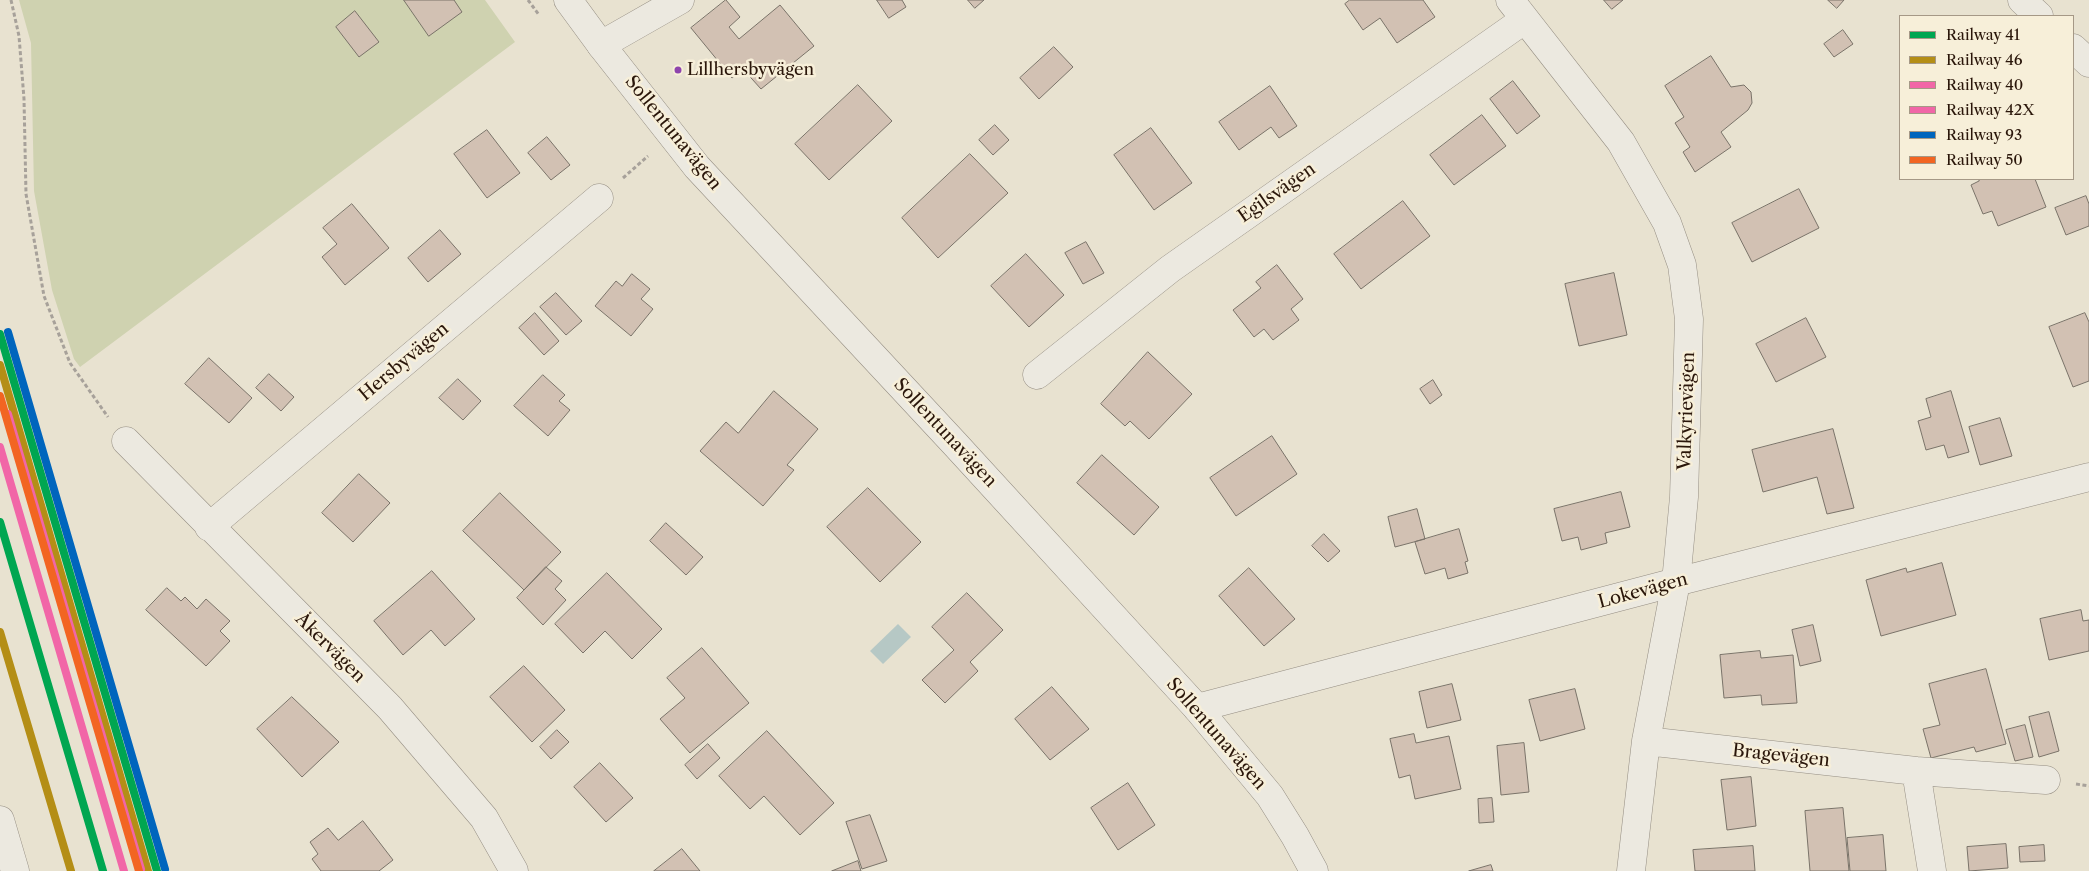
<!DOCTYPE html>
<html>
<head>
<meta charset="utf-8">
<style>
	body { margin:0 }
	#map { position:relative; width:2089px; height:871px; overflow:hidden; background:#e8e2d0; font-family:"Libre Caslon Text",serif }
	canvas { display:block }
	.legend { position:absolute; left:1899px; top:15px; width:175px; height:165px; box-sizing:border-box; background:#f7efd9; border:1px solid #a59886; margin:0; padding:6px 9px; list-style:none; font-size:15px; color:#2a160a }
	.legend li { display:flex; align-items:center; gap:10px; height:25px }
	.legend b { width:25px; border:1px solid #a59886 }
</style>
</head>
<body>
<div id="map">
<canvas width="2089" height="871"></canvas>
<ul class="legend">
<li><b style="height:6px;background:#00a651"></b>Railway 41</li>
<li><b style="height:6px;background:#b48e16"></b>Railway 46</li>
<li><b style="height:6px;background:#f166a7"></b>Railway 40</li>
<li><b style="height:6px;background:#f166a7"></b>Railway 42X</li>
<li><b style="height:6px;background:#0065bd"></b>Railway 93</li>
<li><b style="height:6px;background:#f26522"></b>Railway 50</li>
</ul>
</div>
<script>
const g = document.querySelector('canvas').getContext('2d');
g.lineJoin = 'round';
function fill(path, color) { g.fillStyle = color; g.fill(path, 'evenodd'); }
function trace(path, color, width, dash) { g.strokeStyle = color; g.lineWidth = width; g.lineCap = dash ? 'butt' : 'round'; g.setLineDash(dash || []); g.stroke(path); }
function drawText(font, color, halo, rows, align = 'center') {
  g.font = font + ' "Libre Caslon Text",serif'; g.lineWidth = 5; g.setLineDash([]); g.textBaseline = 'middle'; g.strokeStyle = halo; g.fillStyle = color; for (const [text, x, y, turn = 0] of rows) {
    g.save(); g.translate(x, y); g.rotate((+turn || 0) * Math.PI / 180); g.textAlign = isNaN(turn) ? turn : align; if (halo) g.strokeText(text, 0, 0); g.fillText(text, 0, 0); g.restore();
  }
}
fill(new Path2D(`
	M19,0H485L515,42L80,367L74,359L52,290L34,191L31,43Z`), '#cfd2b0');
fill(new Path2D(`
	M898,624L911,637L883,664L870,651Z`), '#b6c8c5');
const building = new Path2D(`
	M404,0H454L462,12L429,36Z
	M726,0L740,17L729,27L739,39L780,5L814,46L761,89L743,69L732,78L691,28Z
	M877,0H902L906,7L889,18Z
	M968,0H984L975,8Z
	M1350,0H1423L1435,17L1397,43L1380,18L1363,30L1345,4Z
	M1604,0H1623L1612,9Z
	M1828,0H1844L1837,8Z
	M355,11L379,42L359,57L336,27Z
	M1843,30L1853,44L1834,57L1824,44Z
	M1054,47L1073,67L1039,99L1020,78Z
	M1711,56L1731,87L1744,85L1751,92L1752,103L1748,110L1721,132L1731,147L1695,172L1683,152L1690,147L1675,123L1684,117L1665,86Z
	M1513,81L1540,116L1517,134L1490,99Z
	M858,85L892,121L829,180L795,144Z
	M1270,86L1297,126L1279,138L1271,127L1239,150L1219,122Z
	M1482,115L1506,146L1454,185L1430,155Z
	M995,125L1009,140L993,155L979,140Z
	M1151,128L1192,183L1154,210L1114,155Z
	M487,130L520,173L487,198L454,154Z
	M547,137L570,165L551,180L528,153Z
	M970,154L1008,193L938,258L902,218Z
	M1978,179H2035L2046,207L1998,226L1992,211L1983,214L1971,185L1979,181Z
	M1799,189L1819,228L1752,262L1732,223Z
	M2086,196L2089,204V226L2066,235L2055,208Z
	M1403,201L1430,236L1361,289L1334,254Z
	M352,204L389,248L345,285L322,257L337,244L323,228Z
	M440,230L461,254L428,282L408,258Z
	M1086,242L1104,273L1083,284L1065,253Z
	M1026,254L1064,295L1029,327L991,286Z
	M1277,265L1303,299L1291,309L1299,320L1273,340L1264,329L1254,337L1233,310L1261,288L1256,282Z
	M1614,273L1627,335L1579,346L1565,284Z
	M632,274L650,289L641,299L653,309L631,336L595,306L616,281L622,286Z
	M556,293L582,321L566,335L540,307Z
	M535,313L559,341L544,355L519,328Z
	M2085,313L2089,322V381L2073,387L2049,327Z
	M1806,318L1826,357L1776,382L1756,344Z
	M1148,352L1192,394L1149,439L1130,421L1125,426L1101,404Z
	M209,358L252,398L229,423L185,384Z
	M269,374L294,397L281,411L256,388Z
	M543,375L565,395L559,401L570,410L548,436L514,406Z
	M458,379L481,401L463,420L439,398Z
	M1433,380L1442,395L1430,404L1420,389Z
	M774,391L818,429L787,465L794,470L763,506L700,451L726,422L738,433Z
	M1951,391L1969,452L1948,458L1944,445L1926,450L1918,421L1931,417L1926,399Z
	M2000,418L2012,456L1980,465L1969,427Z
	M1833,429L1854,508L1827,514L1817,477L1763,492L1752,450Z
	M1272,436L1297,474L1236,516L1210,478Z
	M1102,455L1159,507L1134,535L1077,483Z
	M359,474L390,503L353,542L322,513Z
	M868,488L921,542L880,582L827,527Z
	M1621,492L1630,527L1605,533L1607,543L1581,550L1578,537L1562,541L1554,509Z
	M500,493L561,552L524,590L463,531Z
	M1417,509L1425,539L1395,547L1388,517Z
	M666,523L703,557L686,575L650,541Z
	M1459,529L1468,561L1465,562L1468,573L1448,579L1445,568L1425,574L1415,542Z
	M1324,534L1340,551L1328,562L1312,546Z
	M1942,563L1956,615L1881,636L1866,580L1906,568L1907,572Z
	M546,567L562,581L555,589L566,600L543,625L517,598Z
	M1249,568L1295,619L1264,646L1219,596Z
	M432,571L475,619L445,646L431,630L403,655L374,621Z
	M607,573L662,629L632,659L605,631L583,653L555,624Z
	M167,588L181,601L185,597L197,609L206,599L230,621L220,631L230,641L206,666L146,610Z
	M967,593L1003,630L970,662L978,671L945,703L922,680L954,650L932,627Z
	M2081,610L2083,621L2089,620V651L2049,660L2040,619Z
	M1813,625L1821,661L1800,666L1792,630Z
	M702,648L749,703L690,753L660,719L685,698L667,678Z
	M1760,651L1761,658L1793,655L1797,703L1762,705L1761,695L1724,698L1720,655Z
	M524,666L565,710L532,742L490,697Z
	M1986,669L2006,744L1976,752L1974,747L1931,758L1923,729L1940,725L1929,684Z
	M1452,684L1461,720L1427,728L1419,692Z
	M1052,687L1089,729L1050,760L1015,719Z
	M1575,689L1585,729L1540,741L1529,700Z
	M292,697L339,742L302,777L257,729Z
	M2049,712L2059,751L2039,757L2029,717Z
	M2025,725L2033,757L2015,761L2006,730Z
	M557,730L569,742L551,759L540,747Z
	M767,731L834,803L800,835L764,796L750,809L719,776Z
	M1414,734L1416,743L1449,736L1461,789L1415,799L1410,775L1399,778L1390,739Z
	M1524,743L1529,792L1501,795L1497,746Z
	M708,744L720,758L697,779L685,765Z
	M600,763L633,798L606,822L574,787Z
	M1751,777L1756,826L1727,830L1721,780Z
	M1128,783L1155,825L1118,850L1091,808Z
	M1492,798L1494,822L1479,823L1478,799Z
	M1843,808L1849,871H1810L1805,811Z
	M870,815L887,861L862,869L846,822Z
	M363,821L393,860L379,871H321L312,859L318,854L310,842L328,828L338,840Z
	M1883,835L1886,871H1850L1847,838Z
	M2006,844L2008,868L1969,871L1967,847Z
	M2044,845L2045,861L2020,862L2019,847Z
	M1753,846L1755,871H1695L1693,850Z
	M682,849L700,871H654Z
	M858,861L861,871H832Z
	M1491,865L1493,871H1469Z`);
fill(building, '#d2c1b3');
trace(building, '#7a7369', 1);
const minor = new Path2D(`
	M1510,0L1621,142L1667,223L1682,265L1689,319L1684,497L1676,582L1646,741L1631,871
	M2022,0L2039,16
	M601,45L680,0
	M2073,48L2089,63
	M1037,375L1170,269L1524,20
	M126,441L390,708L484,818L514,871
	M209,527L599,198
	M1197,708L1676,582L2089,477
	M1646,741L1916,771L1932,871
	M1916,771L2046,780
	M0,820L15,871`);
const tertiary = new Path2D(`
	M568,0L601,45L697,167L955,444L1197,708L1270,796L1295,836L1314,871`);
trace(minor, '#958e83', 29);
trace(tertiary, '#958e83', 29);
trace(new Path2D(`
	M11,0L19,36L24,99L26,194L44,296L70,363L108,417
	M528,0L539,15
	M623,178L648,156
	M2076,784L2089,786`), '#a7a19a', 3, [4, 2.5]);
trace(minor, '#ece9e0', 28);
trace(tertiary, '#ece9e0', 28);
trace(new Path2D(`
	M0,334L157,871
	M0,522L103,871`), '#00a651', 8);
trace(new Path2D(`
	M0,365L148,871
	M0,632L71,871`), '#b48e16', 8);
trace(new Path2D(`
	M0,447L124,871`), '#f166a7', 8);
trace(new Path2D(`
	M8,414L141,869`), '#f166a7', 8);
trace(new Path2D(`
	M8,332L165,869`), '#0065bd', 8);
trace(new Path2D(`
	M0,396L139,871`), '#f26522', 8);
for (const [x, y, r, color] of [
	[678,70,4.5,"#8e44ad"]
]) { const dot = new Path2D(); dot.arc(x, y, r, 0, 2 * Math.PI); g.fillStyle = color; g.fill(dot); trace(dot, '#f7efd9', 2); }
drawText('17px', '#2a160a', '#f7efd9', [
	["Lillhersbyvägen",687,70]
], 'left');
drawText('18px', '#2a160a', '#f7efd9', [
	["Sollentunavägen",673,133,51],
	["Egilsvägen",1277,193,-35],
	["Hersbyvägen",404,362,-40],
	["Valkyrievägen",1687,411,-88],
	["Sollentunavägen",945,433,47],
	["Lokevägen",1643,591,-15],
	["Åkervägen",330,648,45],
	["Sollentunavägen",1216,734,49],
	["Bragevägen",1781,756,6]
]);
</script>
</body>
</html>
